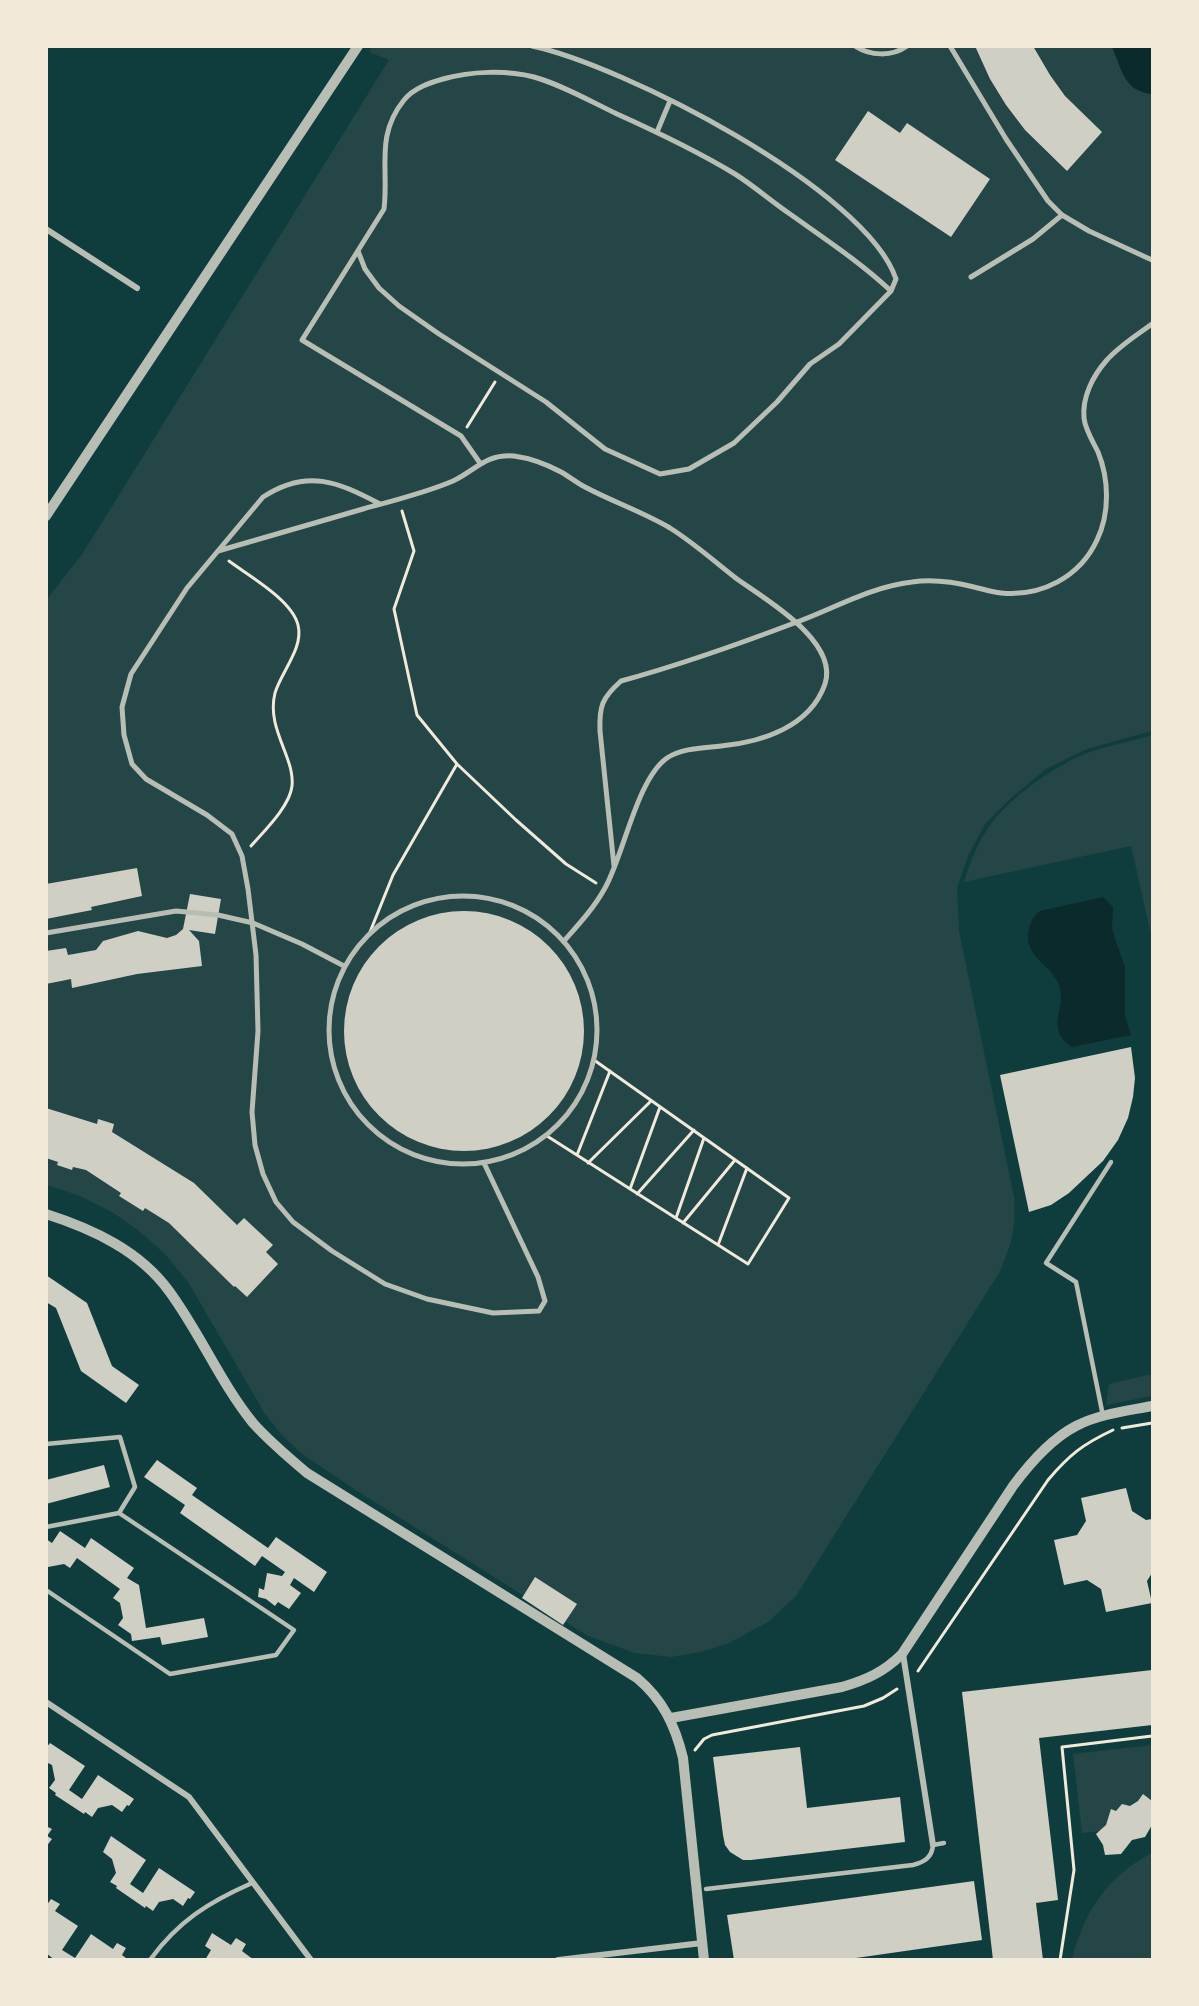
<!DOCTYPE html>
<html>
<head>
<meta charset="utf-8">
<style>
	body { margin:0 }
	#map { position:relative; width:1199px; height:2006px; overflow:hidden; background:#0f3d3e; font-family:Overpass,sans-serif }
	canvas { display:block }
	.frame { position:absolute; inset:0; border:48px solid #f1e9da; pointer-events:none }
</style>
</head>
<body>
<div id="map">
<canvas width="1199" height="2006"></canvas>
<div class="frame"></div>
</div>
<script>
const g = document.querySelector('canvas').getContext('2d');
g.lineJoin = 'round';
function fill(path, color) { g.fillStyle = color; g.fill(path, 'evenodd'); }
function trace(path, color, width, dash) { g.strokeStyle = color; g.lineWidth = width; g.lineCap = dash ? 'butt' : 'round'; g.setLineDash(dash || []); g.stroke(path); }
fill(new Path2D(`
	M372,47H1152V731L1087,749L1046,769L1011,798L985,824L968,856L957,888L959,931L1014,1197C1016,1229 1012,1244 999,1273L796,1596L768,1622L729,1643L701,1652L671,1657L635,1653L588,1636L357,1491L302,1454L282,1435L265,1414L188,1282L165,1254L138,1230L112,1212L80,1196L47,1185V599L83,553L389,60L369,52Z
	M1152,735V939L1131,846L964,882C970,863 977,844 988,828C1007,799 1058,763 1090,752C1111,745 1132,741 1152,735Z
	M1152,1374V1396L1106,1405L1109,1384Z
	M1152,1745V1826L1082,1833L1073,1754Z
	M1152,1853V1959H1072C1084,1912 1107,1876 1152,1853Z`), '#244646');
fill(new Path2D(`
	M1112,47H1152V94C1124,91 1122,70 1112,47Z
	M1103,897L1113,907L1112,928L1115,939L1125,967V1016L1131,1035L1072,1047C1045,1029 1065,1012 1060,989C1056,967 1026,959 1028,935C1029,924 1032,917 1040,911Z`), '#0a2a2b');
fill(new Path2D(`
	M975,46H1033L1050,75L1065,96L1102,132L1067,171L1025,130L1006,105L990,79Z
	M868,111L900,133L907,123L990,179L951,237L835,160Z
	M137,868L142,896L91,907L92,910L46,919V884Z
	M190,894L221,899L215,934L189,930L199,941L202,966L137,974L72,988L71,979L46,984V951L66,948L68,955L96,950L103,941L138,931L167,938L176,935L183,929Z
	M344 1031a120 120 0 1 1 240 0a120 120 0 1 1-240 0Z
	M1131,1047L1135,1078L1133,1097L1128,1118L1118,1140L1103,1161L1069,1193L1051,1205L1029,1212L1000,1075Z
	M46,1108L97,1124L98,1119L114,1124L112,1132L194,1183L237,1225L244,1218L273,1245L266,1252L278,1264L247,1297L235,1286L234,1287L169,1223L145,1208L143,1211L119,1196L121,1193L86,1170L73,1167L72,1170L57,1165L58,1162L46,1158Z
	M46,1275L87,1303L112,1366L139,1385L126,1403L81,1371L56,1308L46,1302Z
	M157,1460L197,1488L192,1495L268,1548L276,1537L327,1572L314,1592L294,1578L290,1585L301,1593L289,1609L278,1602L275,1606L266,1599L258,1597L259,1588L264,1590L267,1573L282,1576L285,1572L262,1556L255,1566L180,1513L185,1505L144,1477Z
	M104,1465L110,1487L46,1504V1480Z
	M1126,1488L1132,1511L1146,1520L1152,1519V1573L1147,1581L1152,1603L1106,1612L1101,1589L1087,1580L1064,1585L1054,1540L1077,1535L1086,1521L1081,1498Z
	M60,1531L85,1548L91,1538L134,1568L127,1578L139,1585L146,1628L204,1618L208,1637L162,1645L160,1637L132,1641L131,1634L118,1625L123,1618L120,1603L113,1598L120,1589L77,1558L70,1568L64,1564L48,1567L46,1569V1539L52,1543Z
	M535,1577L577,1604L563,1625L522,1598Z
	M1152,1670V1725L1039,1738L1058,1900L1036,1903L1043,1960H993L962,1692Z
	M50,1743L85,1766L69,1790L82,1799L98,1775L134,1799L129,1806L127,1805L122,1812L112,1805L98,1808L92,1817L85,1812L84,1814L55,1795L56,1793L49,1788L55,1780L52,1765L46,1762V1748Z
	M800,1747L807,1808L900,1797L905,1842L751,1860H743L730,1852L725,1845L723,1835L713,1757Z
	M1143,1794L1152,1801V1825L1145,1837L1132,1840L1121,1854L1105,1855L1103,1845L1096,1834L1106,1825L1111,1809L1116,1811L1122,1804L1130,1806L1138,1801Z
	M46,1826L52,1829L47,1836L52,1839L46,1847Z
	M111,1836L146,1860L130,1884L143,1893L159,1868L195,1892L190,1899L188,1898L183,1906L173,1899L159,1902L153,1911L146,1906L145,1908L116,1888L117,1886L110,1882L116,1873L112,1859L103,1852Z
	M974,1881L982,1940L842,1960H734L727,1915Z
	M51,1899L60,1904L55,1911L78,1926L62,1950L75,1958L91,1934L113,1949L117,1943L126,1948L122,1955L126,1958L125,1960H55L47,1954L46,1906Z
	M212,1933L231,1945L236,1938L246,1944L242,1951L254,1960H205L211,1950L205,1946Z`), '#cfcfc3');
trace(new Path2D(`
	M467,427L495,382
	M402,511L414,551L394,609L417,715L457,764L516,820L566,864L596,883
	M229,561C249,576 292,600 298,625C304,648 281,672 275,693C266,729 295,757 292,786C290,806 264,831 251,846
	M370,932L393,875L457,764
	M547,1136L748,1264L789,1198L594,1060
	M577,1155L610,1071
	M588,1163L651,1101
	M630,1189L660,1107
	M637,1194L694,1130
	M676,1218L704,1138
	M683,1223L735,1160
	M718,1245L747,1168
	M1122,1428L1152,1423
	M918,1671L1048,1480C1069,1455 1083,1444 1113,1430
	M695,1750L704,1739L712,1735L864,1706L883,1698L897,1689
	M1060,1960L1074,1870L1062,1747L1152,1736`), '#f1e9da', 3);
trace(new Path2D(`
	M1103,1416L1076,1282L1046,1263L1111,1162
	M46,1444L120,1437L135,1487L119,1513
	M46,1527L119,1513L294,1630L276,1655L170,1674L46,1590
	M706,1889L913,1865C925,1862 932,1857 933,1845L944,1843
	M150,1960C178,1921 209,1902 252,1883`), '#b8beb3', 4.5);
trace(new Path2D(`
	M855,46C870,56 892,57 907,46
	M950,46L1006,139L1048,201L1062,215L1089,231L1152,260
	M657,132L670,101
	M358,251L365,269L379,288L399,306L439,334L546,402L605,449L660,474L689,469L734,443L777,402L810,364L839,344L891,291L896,279C866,189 622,65 532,46
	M971,277L1033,239L1062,215
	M480,463L461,436L302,340L384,209C389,168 375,136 404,100C414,88 429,83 443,79C471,71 506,70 534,77C562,85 590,101 617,114C657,132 697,151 735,174C754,186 771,201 790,214C825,239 860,262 891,291
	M380,504C338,482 307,468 263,497L187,588L131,674L122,707L124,735L132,764L146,779L207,815L232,834L242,856L248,889L256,955L258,1031L252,1112L255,1145L263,1174L276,1202L293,1222L332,1251L385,1284L427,1299L493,1313L539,1311L545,1301L538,1277L484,1163
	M218,551C266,537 315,523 363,509C392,501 425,493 453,481C476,470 485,454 514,456C529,458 548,465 561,472C570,477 577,483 585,487C613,502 643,512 670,528C694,543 715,562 737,579C765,599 839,641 825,684C810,727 762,742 721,746C703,748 682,748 667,758C637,779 624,854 605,888C594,908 579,924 564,941
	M614,866L600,731C599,706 602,698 621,681C680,665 739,644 797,622C835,608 870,587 912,582C933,579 954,582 974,587C983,589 992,592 1001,593C1041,597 1080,577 1097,540C1110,513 1109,479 1098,452C1093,442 1085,429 1084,418C1082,397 1093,376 1106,361C1119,346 1137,335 1152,324
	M329 1030a134 134 0 1 1 268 0a134 134 0 1 1-268 0Z
	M46,933L176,911L218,915L253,923L302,944L344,966`), '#b8beb3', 5);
trace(new Path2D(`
	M46,229L137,288
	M903,1654L933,1845
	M46,1702L189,1797L311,1960
	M558,1960L702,1943`), '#b8beb3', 6);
trace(new Path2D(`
	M46,516L358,46
	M46,1214C93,1229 140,1251 169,1291C200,1333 220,1382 253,1423C269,1441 288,1457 307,1473L637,1678C663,1700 675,1725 683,1758L704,1960
	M671,1718L842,1687C866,1680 884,1672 902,1654L1013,1486C1030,1463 1051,1439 1076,1426C1099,1414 1127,1411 1152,1406`), '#b8beb3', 10);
</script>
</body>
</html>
